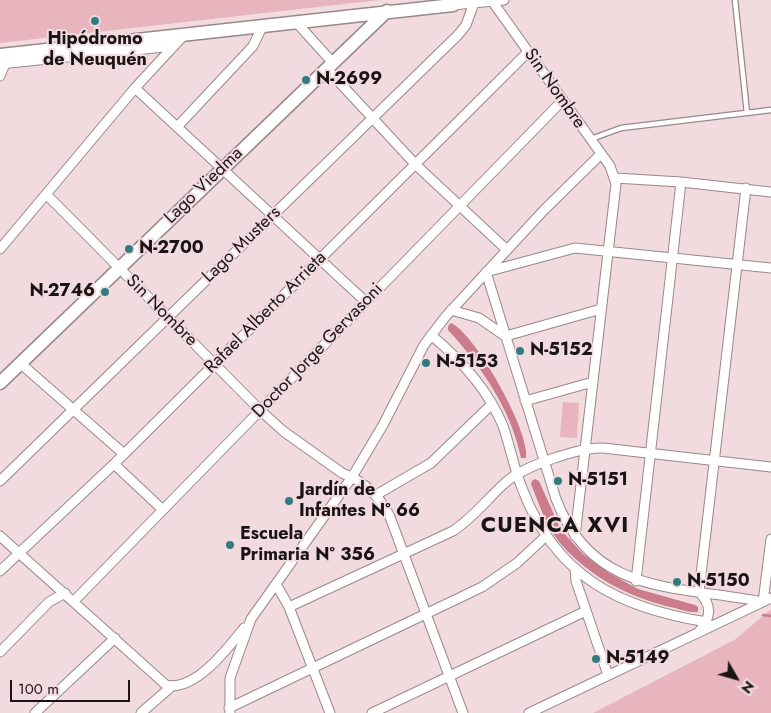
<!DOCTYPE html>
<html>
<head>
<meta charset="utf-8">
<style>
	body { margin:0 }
	#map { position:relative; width:771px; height:713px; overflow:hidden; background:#f1dbdf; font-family:Jost,sans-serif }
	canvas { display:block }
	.north { position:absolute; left:711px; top:653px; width:50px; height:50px; -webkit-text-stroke:4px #f1dbdf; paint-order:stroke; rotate:128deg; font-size:14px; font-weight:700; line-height:20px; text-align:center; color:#1b1415 }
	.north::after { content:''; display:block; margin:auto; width:18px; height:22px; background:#1b1415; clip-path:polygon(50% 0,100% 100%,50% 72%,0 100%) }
	.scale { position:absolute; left:10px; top:680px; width:120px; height:22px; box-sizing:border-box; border:2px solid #1b1415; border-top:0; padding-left:6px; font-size:15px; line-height:18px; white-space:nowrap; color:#1b1415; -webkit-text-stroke:4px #f1dbdf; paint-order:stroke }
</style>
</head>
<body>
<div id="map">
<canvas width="771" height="713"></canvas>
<div class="north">N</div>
<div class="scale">100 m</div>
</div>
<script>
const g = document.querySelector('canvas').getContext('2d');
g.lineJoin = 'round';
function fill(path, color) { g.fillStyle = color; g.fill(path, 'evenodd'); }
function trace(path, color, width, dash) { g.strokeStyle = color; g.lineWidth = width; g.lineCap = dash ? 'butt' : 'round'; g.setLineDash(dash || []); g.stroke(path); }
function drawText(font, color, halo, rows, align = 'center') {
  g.font = font + ' Jost,sans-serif'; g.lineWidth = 4; g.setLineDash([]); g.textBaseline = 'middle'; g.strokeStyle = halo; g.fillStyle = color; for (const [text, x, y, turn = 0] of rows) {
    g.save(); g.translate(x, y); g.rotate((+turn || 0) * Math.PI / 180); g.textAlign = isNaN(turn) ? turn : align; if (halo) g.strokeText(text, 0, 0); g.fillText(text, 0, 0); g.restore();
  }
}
fill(new Path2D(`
	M0,0H379L0,43Z
	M563,402L579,403L577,438L560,437Z
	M771,609V713H593L736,639Z`), '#e8b4be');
fill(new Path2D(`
	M451,323C475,333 531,433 526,458H521C511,409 481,366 448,330V326Z
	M535,479L539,481L561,530L583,554L609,573L638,589L695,605L698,607V612C690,613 682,610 675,608C632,599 589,577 560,543C546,526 539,504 531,484L532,481Z`), '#ca7c8d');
trace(new Path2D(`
	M763,615L771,616`), '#ca7c8d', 2.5);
const lane = new Path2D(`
	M735,0L747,113
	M591,139L621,128L771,110`);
const street = new Path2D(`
	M492,1L610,166L616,184L575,536
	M453,5L504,0
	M296,22L333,63
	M0,64L174,46
	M327,69L416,165L507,250
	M0,76L5,64L4,60
	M135,88L366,302
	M177,127L253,46L263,25
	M615,178L681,182L771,192
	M46,194L260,410L283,431L342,473C363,481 380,496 390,517L463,713
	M0,249L135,88L185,34
	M771,268L575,248L486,272L556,499C593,597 679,585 763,602L771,539
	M451,310L479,318L505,336
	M431,335C461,360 488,389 503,426C510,446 514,468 522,488C555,576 618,608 707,622
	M506,336L601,309
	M20,363L124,454
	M525,401L593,382
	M114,464L163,510
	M0,481L458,35L466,25L474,3
	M376,495L431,463L492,404
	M0,536L166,685C195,692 228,648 244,628
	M575,568L576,581L608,675
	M0,571L114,464L528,52
	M636,581L681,182
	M276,584L289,607L330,713
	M74,601L563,100
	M289,607L453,531C474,517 488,498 506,482C524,466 580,447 603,448L771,467
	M698,633C711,618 713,606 699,592L746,188
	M0,652L49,602L65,593
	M229,708L482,587L517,563L546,536
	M35,713L115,638
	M141,713L172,686
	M230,713V678L251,619L352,477L383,425L424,345L446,316L544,210L601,154
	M372,713L586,611
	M529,713L771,598`);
const secondary = new Path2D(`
	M0,55L453,5L455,0
	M0,383L387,11`);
trace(lane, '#9a878a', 7);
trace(street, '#9a878a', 11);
trace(secondary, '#9a878a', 15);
trace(lane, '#fff', 4.5);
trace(street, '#fff', 9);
trace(secondary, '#fff', 12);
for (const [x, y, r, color] of [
	[95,21,5,"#327b81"],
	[306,80,5,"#327b81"],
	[129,249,5,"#327b81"],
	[105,292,5,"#327b81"],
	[520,351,5,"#327b81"],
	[426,363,5,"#327b81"],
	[558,481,5,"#327b81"],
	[289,501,5,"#327b81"],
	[230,545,5,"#327b81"],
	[677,582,5,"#327b81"],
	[596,659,5,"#327b81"]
]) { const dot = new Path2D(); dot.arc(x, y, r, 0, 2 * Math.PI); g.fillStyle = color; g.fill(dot); trace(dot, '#f1dbdf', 2); }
drawText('bold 18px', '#1b1415', '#f1dbdf', [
	["Hipódromo",95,40,"center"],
	["de Neuquén",95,61,"center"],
	["N-2699",316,80],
	["N-2700",139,249],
	["N-2746",95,292,"right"],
	["N-5152",530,351],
	["N-5153",436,363],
	["N-5151",568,481],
	["Jardín de",299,491],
	["Infantes N° 66",299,512],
	["Escuela",240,535],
	["Primaria N° 356",240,556],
	["N-5150",687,582],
	["N-5149",606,659]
], 'left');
drawText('18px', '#1b1415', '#f1dbdf', [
	["Sin Nombre",554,89,55],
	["Lago Viedma",204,186,-44],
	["Lago Musters",242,245,-44],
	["Sin Nombre",161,311,45],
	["Rafael Alberto Arrieta",266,313,-45],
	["Doctor Jorge Gervasoni",318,351,-46]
]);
g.letterSpacing = '1px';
drawText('bold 22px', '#1b1415', '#f1dbdf', [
	["CUENCA XVI",555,527]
]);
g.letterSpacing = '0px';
</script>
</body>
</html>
